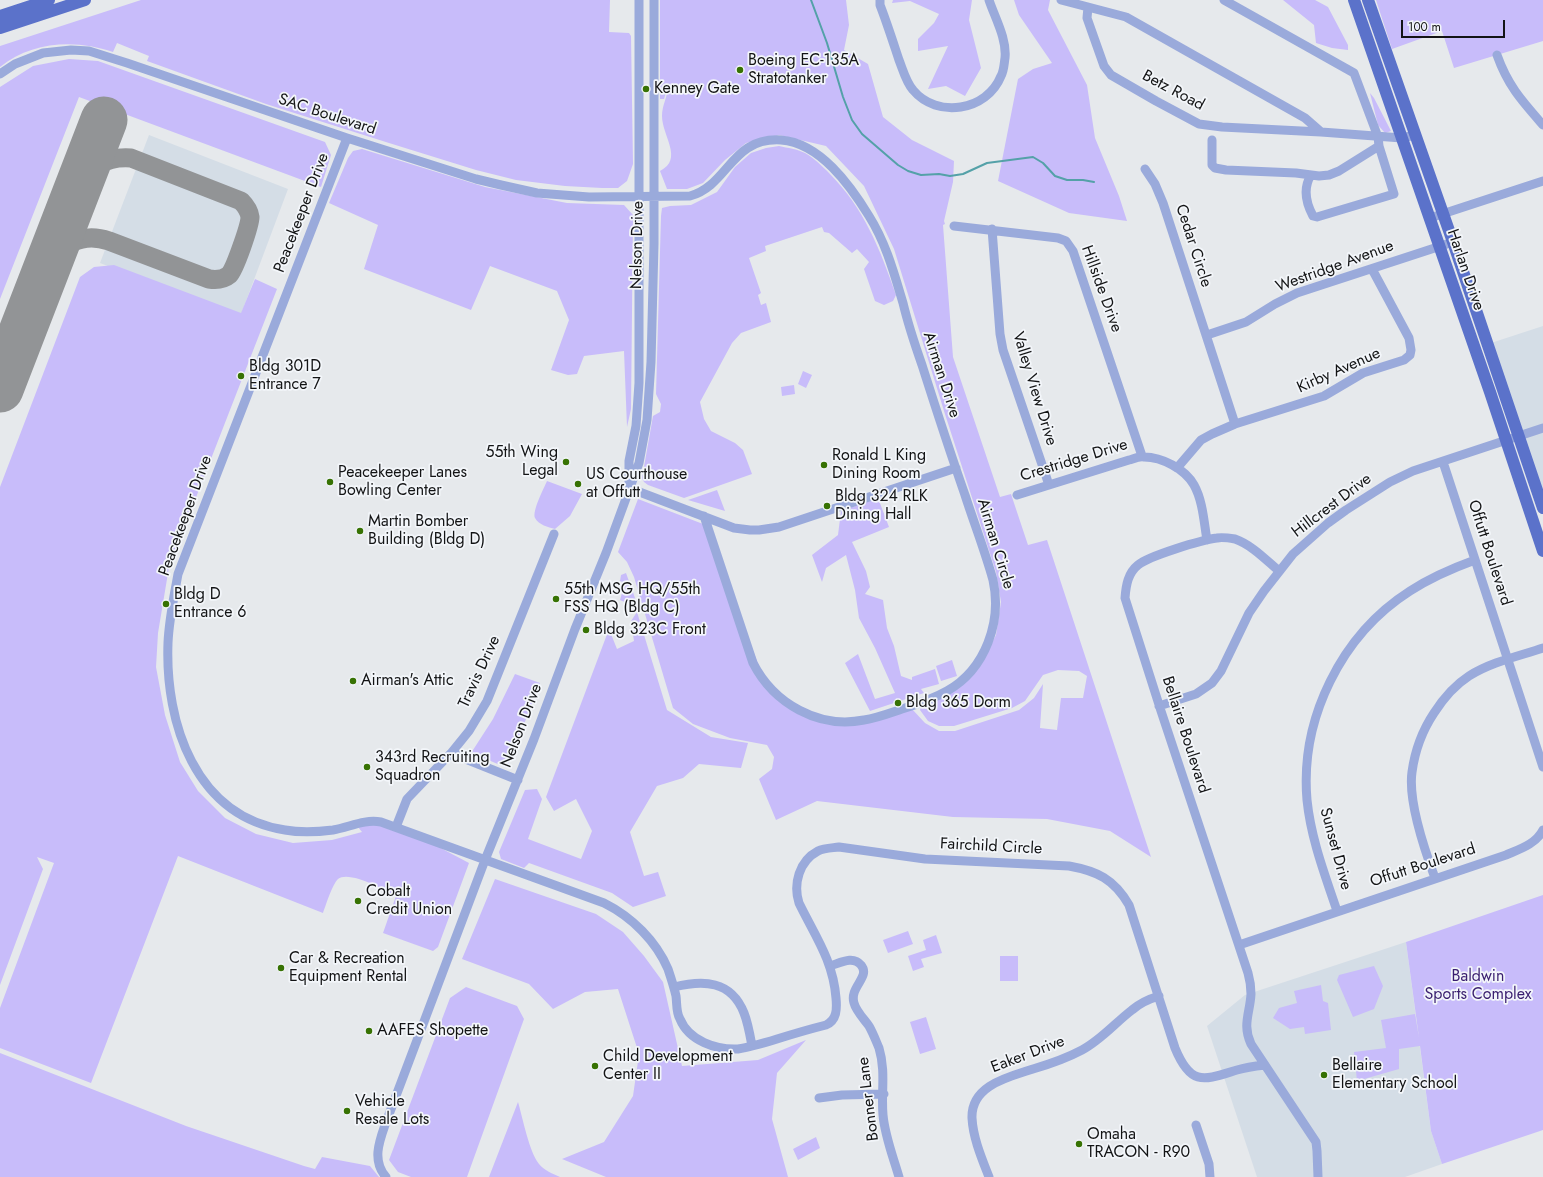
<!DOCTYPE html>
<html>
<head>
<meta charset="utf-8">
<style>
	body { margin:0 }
	#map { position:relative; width:1543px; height:1177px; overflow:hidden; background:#e6e9ec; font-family:Jost,sans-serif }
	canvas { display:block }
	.scale { position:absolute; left:1401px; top:20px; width:104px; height:18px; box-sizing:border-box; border:2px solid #131415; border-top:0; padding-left:5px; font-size:12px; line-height:14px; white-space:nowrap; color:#131415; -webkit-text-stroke:3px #f3f6fa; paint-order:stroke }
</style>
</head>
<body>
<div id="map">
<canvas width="1543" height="1177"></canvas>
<div class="scale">100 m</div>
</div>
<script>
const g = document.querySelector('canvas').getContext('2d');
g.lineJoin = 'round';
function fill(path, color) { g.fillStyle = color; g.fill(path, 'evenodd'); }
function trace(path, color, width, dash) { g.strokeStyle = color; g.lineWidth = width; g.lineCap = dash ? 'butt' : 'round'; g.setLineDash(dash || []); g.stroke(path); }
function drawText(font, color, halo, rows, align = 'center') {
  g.font = font + ' Jost,sans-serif'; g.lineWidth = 3.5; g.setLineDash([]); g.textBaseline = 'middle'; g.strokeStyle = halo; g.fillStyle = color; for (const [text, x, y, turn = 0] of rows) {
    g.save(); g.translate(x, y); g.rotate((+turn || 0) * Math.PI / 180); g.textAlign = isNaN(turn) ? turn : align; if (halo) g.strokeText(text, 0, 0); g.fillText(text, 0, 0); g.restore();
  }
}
fill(new Path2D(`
	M149,135L288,189L240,317L100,263Z
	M1543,326V498L1491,343Z
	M1406,942L1431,1131L1442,1164L1405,1177H1257L1207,1026L1245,995Z`), '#d4dde6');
fill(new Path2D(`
	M141,0H610L609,32L629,33L631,36L633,164L627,181L618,188H602L565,186L516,180L476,170L389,143L266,104L147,61L149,56L117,43L113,52C76,39 32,41 0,67V46Z
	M660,0H846L849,25L844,50L868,64L883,117L912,140L954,161L953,182L944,221L945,224L943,225L953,357L1000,497L1011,494L1028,545L1047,540L1151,857L1110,831L1047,819L953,817L817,801L776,820L759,779L772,769L774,757L767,745L730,738L693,724L673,708L634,577L627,562L618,552L638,499L703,524L769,691L837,724L912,709L925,723L939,731H955L1019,710L1034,698L1043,684L1040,728L1057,730L1061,698H1083L1087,676L1079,671L1058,670L1043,675L1025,701L1012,708L954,726H939L928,721L920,710L921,707L980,666L996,635L1001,602L996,572L944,411L894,249L864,186L826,146L779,135L746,143L725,160L703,183L687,189H667L660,171C684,159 662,136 662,116C662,105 668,96 668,86L664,99H660Z
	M893,0H972L969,20L981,68L965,96L946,86L928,89L948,46L918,51V39L934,23L939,14L910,1L892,3Z
	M1014,0H1050L1048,10L1087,85L1095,138L1119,196L1127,221L1069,213L998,181L1018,79L1033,69L1052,63L1019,15Z
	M1283,0H1315L1328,7L1348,45V50L1332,48L1316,43L1314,25Z
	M1376,0H1543V41L1454,68L1442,31L1392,49Z
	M69,59L98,61L325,142L331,155L321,187L79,97L0,299V87L33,66Z
	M1370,93L1374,98L1391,131L1385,133L1378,125Z
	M779,146C788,148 797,149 805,153C814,158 822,166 829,173C864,208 880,249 896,295L893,301L884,305L875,301L864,269L869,262L857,249L852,253L829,233L824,232L822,227L765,246L766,251L749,258L761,293L758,295L761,305L766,303L771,322L741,333L732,343L700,402L704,419L711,431L735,443L743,450L752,474L684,498L648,485L644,482L642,478L653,416L660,412L661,404L656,394L661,216L662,208L670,206L691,205L717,192L735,167L751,153L766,148Z
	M362,149L485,187L567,203L624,205L633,215L631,409L627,427L624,351L584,356L577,374L568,375L551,370L569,320L557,291L490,266L471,310L364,269L378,225L329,203L348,158L353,151Z
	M114,265L241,313L255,279L277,289L169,567L158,633L156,667L165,715L180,762L198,791L225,818L256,834L293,843L332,840L362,832L358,827L372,823L433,844L469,863L438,947L433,951L383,933L396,896C385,890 349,870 338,879C332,885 326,905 323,913L178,856L91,1083L0,1048V1008L54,863L37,857L43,869L0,985V487L80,277L94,267Z
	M803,371L812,375L806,388L798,384Z
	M794,385L795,394L782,396L781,387Z
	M547,481L582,494L570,516L555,529C548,527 539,525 535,518C532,511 544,488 547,481Z
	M717,490L725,511L688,500Z
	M878,498L889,527L852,542L866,571L870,587L865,594L883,600L887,628L894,646L901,676L912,680V677L935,669L939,684L921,689L924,693L870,711L845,663L858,654L875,699L895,693L875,648L859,618L855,590L846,555L826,568L822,582L812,555L838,535L841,511Z
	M626,573L635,598L631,605L620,600L625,583L620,581L621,575Z
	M637,612L667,710L711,737L748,743L741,768L699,764L683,778L657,786L630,832L644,876L658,872L666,896L633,907L612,893L529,863L524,868L501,859L499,852L525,790L537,789L542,799L528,839L581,859L592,831L576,799L554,811L546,797L609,629L617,649L634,641L631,621Z
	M952,660L957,676L941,681L936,666Z
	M515,674L540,683L507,768L472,753L473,750L493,719Z
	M495,879L596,914L623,932L644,956L663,982L682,1066L758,1060L806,1040L777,1073L772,1119L788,1177H606L562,1159L604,1142L633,1096L639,1054L618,989L585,992L553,1009L529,984L462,959Z
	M1543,895V1130L1442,1164L1431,1131L1420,1046L1399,1049V1069L1357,1081L1354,1052L1386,1048L1381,1020L1415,1014L1419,1038L1406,942Z
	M908,931L913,944L888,953L883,940Z
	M936,935L942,953L921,959L924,967L913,971L908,956L926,950L923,940Z
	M1000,956H1018V981H1000Z
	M1374,966L1383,986L1374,1009L1353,1017L1337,980L1339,975Z
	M1321,985L1323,1001L1328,1003L1331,1030L1305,1034L1304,1027L1290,1029L1273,1018L1279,1008L1297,1003L1294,991Z
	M466,987L517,1006L524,1019L467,1177H411L398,1172L389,1160L450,998Z
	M926,1017L936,1049L920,1054L910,1022Z
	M0,1053L186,1126L304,1166L315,1169L322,1157L370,1166L379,1177H0Z
	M518,1102C523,1119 529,1151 539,1164C544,1170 553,1174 560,1177H489Z
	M816,1137L820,1148L798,1160L793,1149Z`), '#c8bcfa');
trace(new Path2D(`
	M811,0L827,43L843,97L852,120L862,134L898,165L908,171L921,175L939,174L950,176L963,174L987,163L1033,157L1043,163L1055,176L1067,180H1083L1094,182`), '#54a1a8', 2);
trace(new Path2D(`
	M46,270C60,246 80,231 109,241L209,279C216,280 223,280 229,275C235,269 250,225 250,217C249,210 245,205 241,201L131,158C102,156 91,169 76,191`), '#929496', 19);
trace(new Path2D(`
	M0,389L104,120`), '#929496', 47);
trace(new Path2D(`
	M880,0V5C887,23 893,42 899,60C903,70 906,82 913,90C937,119 987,111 1001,76C1004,71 1004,64 1005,58C1007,39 995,18 989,0
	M1061,0L1126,17L1305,118L1321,132L1402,138L1415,135
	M1224,0L1354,73L1378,137L1379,146L1394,194L1317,217L1313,216C1306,203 1303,188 1311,175
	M1088,7L1087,18L1104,66L1111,75L1156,101L1199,124L1222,127L1321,132
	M1497,55C1508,86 1522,101 1543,125
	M0,74L15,64L43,53L71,50L89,51L127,63L347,138L476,179L501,185L537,193L589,197L690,196C729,185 731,137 781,140C820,143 850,185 869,216C886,243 894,273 903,303C908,324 915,345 922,365C936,409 950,452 965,495C974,523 985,551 993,580C1002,621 986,669 947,691C933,699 918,704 902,709C890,713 877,718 864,720C819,729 774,704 753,663L704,516
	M347,138L178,574C174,597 169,619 168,643C165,723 195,816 285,830C301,833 318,832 333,830C350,827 364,819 381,822L604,903C632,917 656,941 668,969C671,978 674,987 676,996C677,1003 676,1013 680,1019C689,1041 716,1050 738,1049C751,1047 764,1043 777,1039C793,1034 810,1029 826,1025C837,1020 837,1009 836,998C833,960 815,936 799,903C793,884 799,861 818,851C824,848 832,848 839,847L925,859L1069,866C1097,871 1114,879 1129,905L1175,1048C1191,1087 1204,1080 1237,1070C1247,1067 1256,1066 1265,1065
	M1212,140V165L1215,168L1226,170L1296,173L1319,176L1329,175L1339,171L1379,146
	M1145,169L1155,184L1163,203L1235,424
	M1430,218L1543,181
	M954,226L1058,238L1066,241L1073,251L1142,456
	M992,229L1000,334L1003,350L1049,485
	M1207,335L1246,322L1275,304L1297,293L1453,242
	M1443,462L1543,767
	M1177,468L1201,440L1212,434L1235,424L1324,396L1363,373L1404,360L1410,355L1411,350L1409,338L1372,269
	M629,486V461L636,426L639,383V0
	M629,488L734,528L750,530H759L779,527L956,468
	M1017,495L1129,460C1133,459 1139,456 1144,457C1162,457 1185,469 1194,485C1203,501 1204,523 1207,540
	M1279,571C1266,560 1252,545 1235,539C1229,538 1222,537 1217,538C1201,540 1149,556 1138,565C1128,573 1126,585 1125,598L1161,711L1248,973C1250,980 1251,987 1251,994C1250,1013 1242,1025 1251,1044L1316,1142L1317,1151L1318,1177
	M1159,706L1196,694L1212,683L1221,671L1249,613L1264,591L1293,554L1328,523L1346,510L1390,482L1413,471L1543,428
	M452,752L468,760L518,780
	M396,827L407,799L452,752L469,731L487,701L554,534
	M1435,878C1425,851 1408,800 1412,772C1415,750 1422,731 1434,713C1443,699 1455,685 1469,676C1491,662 1519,656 1543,648
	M1337,911C1325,875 1311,839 1307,800C1300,719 1341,635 1410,591C1430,578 1453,568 1475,560
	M1239,945L1506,855C1520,849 1536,844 1543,830
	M830,966C840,963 853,955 861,965C871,977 849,987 854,1003C856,1011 864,1019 869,1026C873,1033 876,1041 879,1048C886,1071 881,1093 883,1115C885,1137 893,1156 899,1177
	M674,987C703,980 731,980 744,1013C748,1023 750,1035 752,1046
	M819,1098L842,1095L884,1094
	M1196,1125L1209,1164L1210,1177
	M386,1177C372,1161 379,1142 385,1125L485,860L534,739L575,629L606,553L639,463L647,420L651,362L654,244V0
	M989,1177C982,1159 973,1138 972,1118C971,1085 1009,1077 1033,1069C1050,1064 1067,1058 1082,1050C1101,1040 1115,1023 1132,1010C1140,1003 1149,999 1159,996`), '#9aaadb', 9);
trace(new Path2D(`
	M1354,0L1490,392L1543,551
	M1368,0L1453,242L1543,508
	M0,16L49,0
	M0,28L85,0`), '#5b72ca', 12);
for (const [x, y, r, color] of [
	[740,70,4,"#377203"],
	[646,89,4,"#377203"],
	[241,376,4,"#377203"],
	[566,462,4,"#377203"],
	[824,465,4,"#377203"],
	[330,482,4,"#377203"],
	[578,484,4,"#377203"],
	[827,506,4,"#377203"],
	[360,531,4,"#377203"],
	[556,599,4,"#377203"],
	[166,604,4,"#377203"],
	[586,630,4,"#377203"],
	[353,681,4,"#377203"],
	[898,703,4,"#377203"],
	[367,767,4,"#377203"],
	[358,901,4,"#377203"],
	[281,968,4,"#377203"],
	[369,1031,4,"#377203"],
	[595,1066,4,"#377203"],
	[1324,1075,4,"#377203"],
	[347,1111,4,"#377203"],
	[1079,1144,4,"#377203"]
]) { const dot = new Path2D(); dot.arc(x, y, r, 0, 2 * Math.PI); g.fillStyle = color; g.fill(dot); trace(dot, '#f3f6fa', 1.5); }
drawText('16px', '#131415', '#f3f6fa', [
	["Boeing EC-135A",748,61],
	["Stratotanker",748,79],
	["Kenney Gate",654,89],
	["Bldg 301D",249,367],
	["Entrance 7",249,385],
	["55th Wing",558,453,"right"],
	["Legal",558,471,"right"],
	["Ronald L King",832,456],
	["Dining Room",832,474],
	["Peacekeeper Lanes",338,473],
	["Bowling Center",338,491],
	["US Courthouse",586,475],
	["at Offutt",586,493],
	["Bldg 324 RLK",835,497],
	["Dining Hall",835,515],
	["Martin Bomber",368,522],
	["Building (Bldg D)",368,540],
	["55th MSG HQ/55th",564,590],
	["FSS HQ (Bldg C)",564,608],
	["Bldg D",174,595],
	["Entrance 6",174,613],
	["Bldg 323C Front",594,630],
	["Airman's Attic",361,681],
	["Bldg 365 Dorm",906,703],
	["343rd Recruiting",375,758],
	["Squadron",375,776],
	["Cobalt",366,892],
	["Credit Union",366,910],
	["Car & Recreation",289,959],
	["Equipment Rental",289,977],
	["AAFES Shopette",377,1031],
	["Child Development",603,1057],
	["Center II",603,1075],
	["Bellaire",1332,1066],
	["Elementary School",1332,1084],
	["Vehicle",355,1102],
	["Resale Lots",355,1120],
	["Omaha",1087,1135],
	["TRACON - R90",1087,1153]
], 'left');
drawText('16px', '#131415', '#f3f6fa', [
	["Betz Road",1173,91,28],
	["SAC Boulevard",327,115,18],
	["Peacekeeper Drive",302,213,-69],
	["Nelson Drive",638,245,-89],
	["Cedar Circle",1193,246,72],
	["Westridge Avenue",1335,267,-20],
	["Harlan Drive",1465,270,71],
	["Hillside Drive",1101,289,70],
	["Kirby Avenue",1339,371,-24],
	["Airman Drive",941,375,72],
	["Valley View Drive",1034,389,73],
	["Crestridge Drive",1074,461,-17],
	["Hillcrest Drive",1332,506,-37],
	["Peacekeeper Drive",186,516,-70],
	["Airman Circle",995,544,73],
	["Offutt Boulevard",1489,553,72],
	["Travis Drive",480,672,-65],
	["Nelson Drive",522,726,-69],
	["Bellaire Boulevard",1185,735,72],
	["Fairchild Circle",991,847,3],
	["Sunset Drive",1335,849,75],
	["Offutt Boulevard",1423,866,-18],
	["Eaker Drive",1028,1055,-21],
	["Bonner Lane",869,1099,-97]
]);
drawText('16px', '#391e6f', '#f3f6fa', [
	["Baldwin",1478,977],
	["Sports Complex",1478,995]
]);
</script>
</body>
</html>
